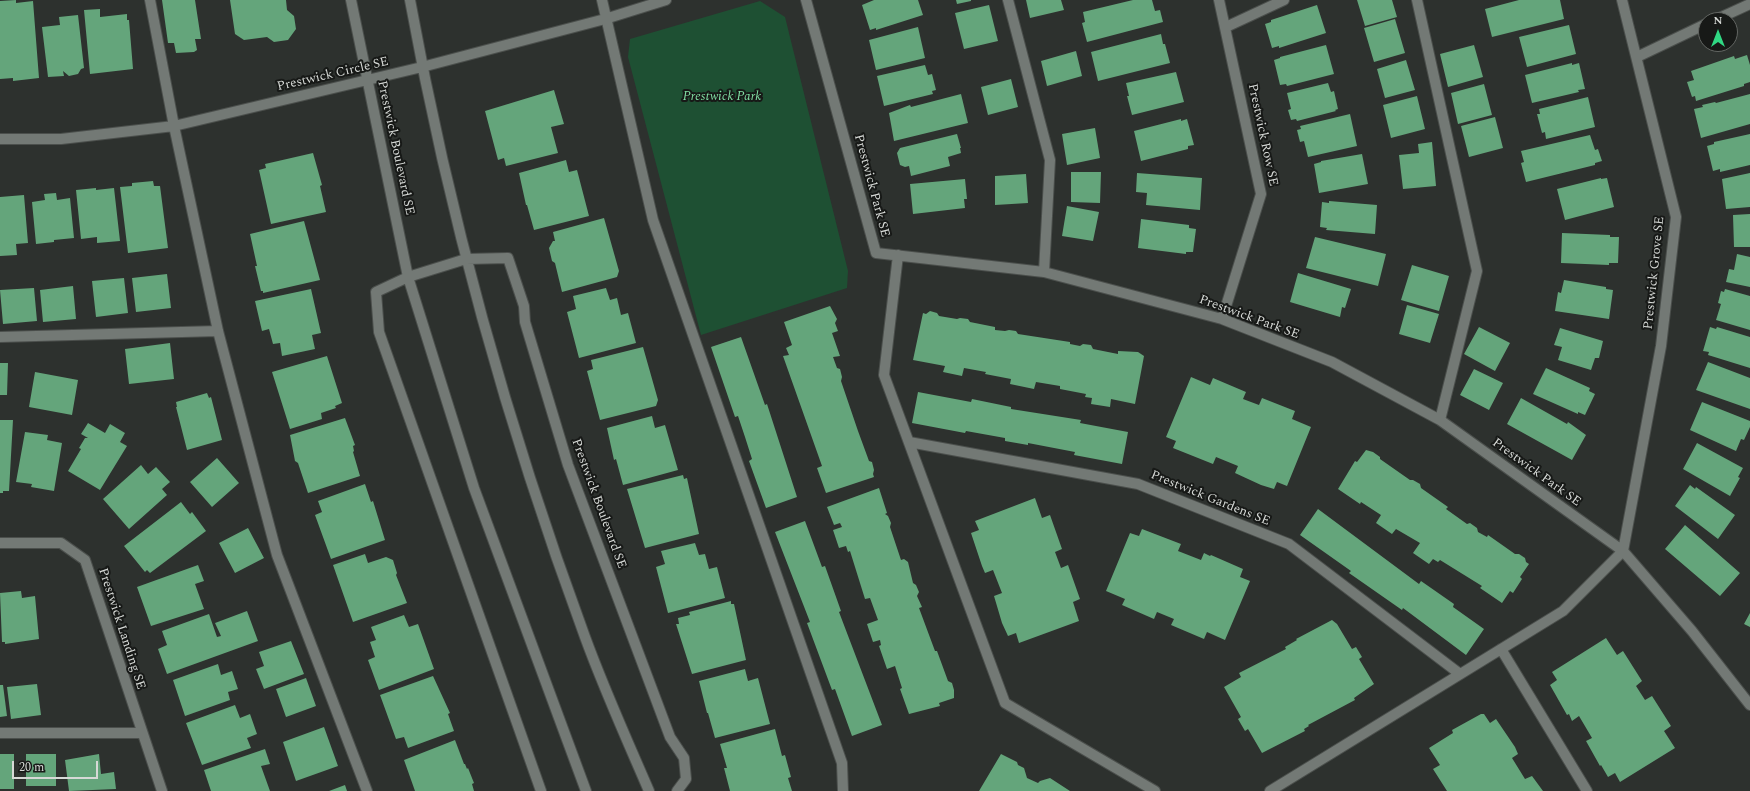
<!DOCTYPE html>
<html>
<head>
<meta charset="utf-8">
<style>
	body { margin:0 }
	#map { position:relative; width:1750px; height:791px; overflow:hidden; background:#2d312e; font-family:Spectral,serif }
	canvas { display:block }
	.north { position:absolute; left:1698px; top:12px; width:40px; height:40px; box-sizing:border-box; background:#171917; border:1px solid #636663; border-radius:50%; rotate:0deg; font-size:11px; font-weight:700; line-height:16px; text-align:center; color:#d6d9d6 }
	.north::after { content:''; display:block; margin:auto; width:14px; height:18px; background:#30d883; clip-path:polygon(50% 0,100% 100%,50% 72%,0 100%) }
	.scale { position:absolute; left:12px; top:761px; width:86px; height:18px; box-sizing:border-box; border:2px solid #d6d9d6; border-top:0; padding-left:5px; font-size:12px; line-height:14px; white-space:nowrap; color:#d6d9d6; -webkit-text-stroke:3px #171917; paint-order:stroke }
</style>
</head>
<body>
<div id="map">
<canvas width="1750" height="791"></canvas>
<div class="north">N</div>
<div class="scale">20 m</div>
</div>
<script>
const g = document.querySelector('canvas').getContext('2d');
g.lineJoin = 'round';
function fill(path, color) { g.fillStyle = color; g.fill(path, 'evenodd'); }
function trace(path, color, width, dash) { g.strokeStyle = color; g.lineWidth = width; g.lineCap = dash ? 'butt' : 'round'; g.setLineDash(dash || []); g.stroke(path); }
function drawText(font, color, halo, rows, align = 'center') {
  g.font = font + ' Spectral,serif'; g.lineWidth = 4; g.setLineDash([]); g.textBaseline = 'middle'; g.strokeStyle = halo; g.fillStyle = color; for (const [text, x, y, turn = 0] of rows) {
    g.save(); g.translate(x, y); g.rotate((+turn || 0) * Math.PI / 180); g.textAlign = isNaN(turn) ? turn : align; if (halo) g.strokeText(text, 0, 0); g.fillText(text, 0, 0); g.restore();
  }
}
fill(new Path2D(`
	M760,1L785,17L848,271L847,288L701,335L628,57L630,39Z`), '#1e5033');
fill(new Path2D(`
	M16,0V3L33,1L39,78L13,81V78L0,79V1Z
	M162,0H195L201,39H195L197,50L194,52L176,53L174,43H168Z
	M230,0H286L287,10L294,16L296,29L288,40L274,42L267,37L244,40L235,34Z
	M874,0H918L923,15L876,30V28L870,30L862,5Z
	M956,0H971V1L957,4Z
	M1026,0H1061L1064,10L1030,18Z
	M1133,0H1152L1155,11L1160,10L1163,22L1087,42L1082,23L1085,22L1083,12Z
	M1357,0H1392L1397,17L1365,26Z
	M1519,0H1560L1564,19L1492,37L1485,9Z
	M989,5L998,41L964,49L955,13Z
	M1317,5L1326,33L1279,48V46L1272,48L1265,24L1271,22V20Z
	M100,9V17L127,14V20H129L133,69L90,74L84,10Z
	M78,15L84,68L81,69L78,74L69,76L63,71L64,76L48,77L42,27L60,25L59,17Z
	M1395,19L1405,53L1374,62L1364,28Z
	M1569,25L1576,54L1527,67L1519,37Z
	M918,27L925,58L876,70L869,40Z
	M1161,34L1163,44H1165L1170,63L1098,81L1091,52Z
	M1326,45L1334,74L1287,86L1286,84L1280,85L1274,60L1280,58V57Z
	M1474,45L1483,77L1448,87L1440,54Z
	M1076,51L1082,76L1047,86L1041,61Z
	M1747,55L1750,65V82L1744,84V86L1696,101L1695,96L1692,97L1687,82L1694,80L1691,71L1734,56L1735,59Z
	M1406,60L1415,90L1385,98L1377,69Z
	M1572,63V65L1579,63L1585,89L1578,90L1579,92L1532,103L1525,75Z
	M925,65L928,75L932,74L936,90L932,91L933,94L884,106L877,76Z
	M1176,72L1184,102L1132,115L1127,96H1129L1126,83Z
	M1011,79L1018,107L988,115L981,87Z
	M1328,83L1331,92L1334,91L1338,109L1335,110L1336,111L1297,121L1296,119L1291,120L1288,110L1291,109L1287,93Z
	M1484,84L1492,115L1458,124L1451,93Z
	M554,90L564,124L551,127L558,153L506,166L504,158L498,160L485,111Z
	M961,94L968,123L894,141L889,113L910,105L911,107Z
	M1750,94V124L1701,138L1694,109L1703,107L1702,105L1715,102L1716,103Z
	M1417,96L1425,129L1391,138L1383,105Z
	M1588,97L1595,127L1546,139L1545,132L1542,133L1537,114H1540L1539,109Z
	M1350,114L1357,146L1308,157L1304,141L1300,142L1297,130L1301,129L1300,126Z
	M1495,117L1503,148L1469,157L1461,126Z
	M1181,119V121L1187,119L1194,145L1188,146V149L1141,161L1134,131Z
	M1095,128L1100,158L1067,165L1062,134Z
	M957,134L961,148H960L961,153L948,157L950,166L911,176L909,166L905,167L900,165L897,153L900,148Z
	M1750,134V165L1720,172V169L1713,171L1707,146L1714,144V142Z
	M1590,135L1595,150L1598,149L1602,161L1595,163V165L1526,182L1521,163L1524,162L1521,151Z
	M1432,142L1436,186L1403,189L1399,155L1419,153L1418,144Z
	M313,153L322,185L320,186L326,212L271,224L259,170L266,168L265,164Z
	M1362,154L1368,184L1319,193L1314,164L1321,162V161Z
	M566,160L569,172L577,170L589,216L534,230L527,205H526L519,173Z
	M1071,172H1101L1100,203L1071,202Z
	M1137,173L1202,178L1200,210L1146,205L1147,193L1136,192Z
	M1750,173V207L1726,209L1722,179Z
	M1026,174L1028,203L995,205V176Z
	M1601,178V179L1607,178L1614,207L1565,220L1557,189Z
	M965,179L967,199H964L965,208L913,214L910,184Z
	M153,181L154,186H160L168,248L128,253L120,187L132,186V183Z
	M96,188V190L114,188L120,241L97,243V237L81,239L76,190Z
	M56,193L57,200L70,198L74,238L54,240V242L36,244L32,202L45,200L44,194Z
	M24,195L28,243L16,244L17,255L0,256V197Z
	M1329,201L1377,205L1375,234L1326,230L1327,228L1320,227L1322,202L1329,203Z
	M1067,206L1099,212L1093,241L1062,236Z
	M1750,214V247H1734L1733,215Z
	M604,218L619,271L617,277L562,292L555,263L552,261L549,248L553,241H555L553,232Z
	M1141,219L1189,225V228L1196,229L1193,252H1186V254L1138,248Z
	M304,221L320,280L263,293V291H261L255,266H257L250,234Z
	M1562,233L1610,235V237H1619L1618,263H1609V265L1561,263Z
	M1315,237L1386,254L1378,286L1306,268Z
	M1737,254L1750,257V287L1726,282L1729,269L1734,270Z
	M1412,265L1449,276L1439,311L1401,300Z
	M1298,273L1351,289L1345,308L1342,307L1340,317L1290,302Z
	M167,274L171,308L136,312L132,278Z
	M124,278L128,313L96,317L92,281Z
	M1564,280L1606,287V289L1613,290L1609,319L1555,311L1558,292L1561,293Z
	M73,286L76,319L43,322L40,290Z
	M34,288L37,321L3,324L0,290Z
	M606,288L610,300L617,298L621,315L628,313L636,343L579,358L567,312L576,309L573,296Z
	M311,289L321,333L312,335L315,349L282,356L280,343L273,344L269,329L262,331L255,301Z
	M1725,289L1750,296V330L1716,320L1721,304L1718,303L1721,291L1724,292Z
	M1407,305L1439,314L1430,343L1399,334Z
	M830,306L837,319L835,323L838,331L832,333L840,356L833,357L837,368L840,369L842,377L841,381L858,431L869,461L872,462L874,470L873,474L874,477L826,493L817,468L822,466L783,356L789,355L786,348L792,345L784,322Z
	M930,311L937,313L939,316L957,319L960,318L968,319L970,322L995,327V330L1005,331L1009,330L1016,331L1018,334L1070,342V344L1080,346L1083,344L1091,345L1093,349L1118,354V351L1138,352L1144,356L1135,404L1111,399L1110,407L1091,404L1092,398L1085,397L1086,394L1060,389V386L1036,382L1034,389L1010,384L1011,379L985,374L986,372L964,368L962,376L943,372L945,366L913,360L923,313L926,314Z
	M1479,327L1510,343L1495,371L1464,354Z
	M1710,327L1716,329L1717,327L1750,337V368L1708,355L1709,352L1703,351Z
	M1560,328L1603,341L1599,358H1595L1591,370L1558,360L1562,347L1554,345Z
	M741,337L765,405L767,404L797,497L766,508L749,461L752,459L745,437L738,416L735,417L711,347Z
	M170,343L174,379L129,384L125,349Z
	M643,347L658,400L656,406L600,420L587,371L593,369L591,360Z
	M327,356L342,403L335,406L336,408L321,413L322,419L290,429L272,372Z
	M1708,362L1750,378V409L1696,390Z
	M0,363H8L7,395H0Z
	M1546,368L1590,388L1589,391L1595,394L1585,415L1578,412V414L1533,394Z
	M1474,369L1503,383L1489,410L1460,395Z
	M35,372L78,380L72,415L29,407Z
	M1191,377L1210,385L1213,378L1246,392L1243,399L1259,405L1262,398L1295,411L1292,419L1311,427L1287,486L1277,482L1274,489L1261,485L1235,473L1238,466L1216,457L1213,464L1173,448L1176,441L1166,437Z
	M918,392L971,402L972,399L1011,407V409L1081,420L1080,423L1128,432L1122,464L1074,455L1075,452L1028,443V445L1005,441V438L966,431L965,433L912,423Z
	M207,393L209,398L211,397L222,440L187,450L176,407H177L176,402Z
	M1521,398L1567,424L1568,422L1586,435L1572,460L1507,424Z
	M1702,402L1750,421V427L1744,440L1741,439L1736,451L1690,430Z
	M652,416L655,428L665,425L678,470L623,485L616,459L614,460L607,428Z
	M345,418L355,445L353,446L354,451L353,452L360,476L308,493L298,463L295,461L290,435Z
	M0,420H13L9,491H3V493H0Z
	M88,423L105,433L110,424L125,433L120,442L127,446L100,490L68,471L81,449L79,448L85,438H88L81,434Z
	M25,432L48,435L47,440L62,443L54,491L31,487L32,484L16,482Z
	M1697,443L1743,468L1738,477L1740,478L1730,496L1683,469Z
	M1366,450L1373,452L1380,457V459L1410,480H1413L1420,484L1421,488L1448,507L1446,509L1467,524L1470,523L1477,528L1478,532L1487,537L1488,535L1515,554H1519L1525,558L1526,562L1529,564L1520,577L1522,579L1513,593L1510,591L1502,603L1480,588L1482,586L1440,560L1438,562L1433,559L1429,564L1413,553L1420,543L1396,529L1392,534L1376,523L1381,515L1361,502L1360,504L1338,489L1355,461L1357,462Z
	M217,458L239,483L212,507L190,482Z
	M141,465L148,474L156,467L170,482L162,489L167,495L129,529L103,499Z
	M683,475L684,479L687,478L699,534L645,548L627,489Z
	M365,484L371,502L373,501L385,540L331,559L315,515L322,512L318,501Z
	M1690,485L1695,489L1696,487L1735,515L1718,539L1675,506Z
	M879,488L887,513L885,514L888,516L891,523L890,527L901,560L904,559L908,562L913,583L916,585L919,592L917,596L922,607L919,608L935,651H937L948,681L952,683L954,690V698L939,703L940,706L909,714L900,689L902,688L895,666L887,669L879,646L881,645L880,640L873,642L867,624L878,620L870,598L865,599L850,551L848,552L846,546L839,548L833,530L842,527L840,523L834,525L827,507Z
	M1035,498L1042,518L1050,515L1062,549L1055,552L1061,568L1068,565L1080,599L1073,602L1079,621L1019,643L1016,633L1008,636L1002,623L994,596L1002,593L993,570L985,573L982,566L971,533L979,530L975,521Z
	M181,502L190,514L192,512L206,531L150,573L147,570L145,572L124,546Z
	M1318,509L1419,584L1421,581L1454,604L1453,607L1484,629L1466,655L1403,608L1402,610L1349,573L1351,571L1300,535Z
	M805,521L822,567L825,566L841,611L839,612L882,725L852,736L835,689L832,690L807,623L810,622L775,532Z
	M1685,525L1740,573L1720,596L1665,549Z
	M248,528L264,558L235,573L219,543Z
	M1142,529L1181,544L1178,551L1201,560L1204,553L1210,556L1211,555L1243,569L1240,577L1250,581L1225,640L1207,632L1204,639L1171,625L1174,619L1157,612L1154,619L1122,605L1125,599L1106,591L1130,533L1139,536Z
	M695,543L699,555L705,554L709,569L717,567L725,598L668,613L656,567L665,564L661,551Z
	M365,554L368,563L386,557L393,560L397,573L396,575L407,603L353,622L333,565Z
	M198,565L204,581L195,584L204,609L151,626L137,587Z
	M21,591L22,598L35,596L39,639L5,644V642H2L0,593Z
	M731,601V604H734L746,660L692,674L676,624H679L678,618L690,615L689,612Z
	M247,611L258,641L167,674L158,649L167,645L162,631L209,614L217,637L221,636L215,623Z
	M1750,613V627L1744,624Z
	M404,615L409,627L418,624L434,669L379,690L368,660L375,657L370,642L376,640L371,627Z
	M1332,620L1337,624L1352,649L1356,647L1362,657L1359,659L1374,684L1354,698L1355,700L1308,725L1309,726L1304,729L1305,731L1262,753L1248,729L1245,731L1238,719L1241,717L1224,687L1241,677L1239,673L1286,649L1285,647L1297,640L1296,639Z
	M1606,638L1617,655L1623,651L1642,681L1636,686L1645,700L1652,696L1671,726L1664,731L1675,748L1620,782L1615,773L1608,777L1601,765L1600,766L1586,741L1592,738L1579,716L1572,721L1569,714L1567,715L1550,685L1557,680L1552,672Z
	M291,641L304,674L264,689L256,669L264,666L259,652Z
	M218,664L221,675L232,671L238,689L228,692L230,700L185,716L173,680Z
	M745,669L748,681L758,678L770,724L715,738L708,713H707L699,681Z
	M433,676L450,713L448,714L454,731L408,748L404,737L396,739L380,695Z
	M306,678L316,706L286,717L276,689Z
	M37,684L41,715L11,719L7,687Z
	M0,685H3L7,716L0,717Z
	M235,705L240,718L250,714L257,734L247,738L251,748L202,765L186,723Z
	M1481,714H1484L1490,723L1496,719L1515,747L1518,754L1512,758L1525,779L1532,776L1543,791H1447L1433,769L1440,765L1429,748L1453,733L1452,730Z
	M324,727L338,766L296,781L283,742Z
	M775,729L782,756L785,755L791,777L788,778L792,791H730L724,768H727L720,744Z
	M455,740L464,764H465L467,769L468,768L474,783L472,784L474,791H415L404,760Z
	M265,749L270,764L261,766L270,791H211L204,770Z
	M0,754H14V789H0Z
	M26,754H56V786H26Z
	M99,754L101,774L114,772L116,789L69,791L65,760Z
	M1001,754L1017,762L1018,765L1024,768L1027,778L1038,783L1040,781L1050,778L1070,791H979Z
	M345,785L347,791H329Z`), '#64a57b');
const minor = new Path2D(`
	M150,0L174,126L218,331L277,555L367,791
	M351,0L408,277L474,488L586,791
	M410,0C449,217 509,431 585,637C604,689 627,740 649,791
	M602,0L653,220L842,763L843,791
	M806,0L876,253L1044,272L1222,319L1332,362L1440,420L1623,551L1692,631L1750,705
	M1008,0L1050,160L1044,272
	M1219,0L1261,194L1222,319
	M1417,0L1477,271L1440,420
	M1715,20L1750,4
	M1226,27L1284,0
	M1637,57L1706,24
	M0,139H61L174,126L422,67L605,19L666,0
	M898,255L884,375L1005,703L1155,791
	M0,337L218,331
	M909,442L1138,484L1289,544L1460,674
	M0,543H61L85,560L162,791
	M1501,649L1587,791
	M0,733H142
	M541,791L379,332L376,292L408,277L466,259L508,258L524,306L525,322L568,465L670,737L684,758L686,779L677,791
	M1270,791L1563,611L1623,551L1661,346L1676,217L1622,0`);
trace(minor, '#4b4f4c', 12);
trace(minor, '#737975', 10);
drawText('13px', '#d6d9d6', '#171917', [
	["Prestwick Circle SE",333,75,-13],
	["Prestwick Row SE",1262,135,78],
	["Prestwick Boulevard SE",395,148,78],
	["Prestwick Park SE",871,186,75],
	["Prestwick Grove SE",1655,273,-84],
	["Prestwick Park SE",1249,318,20],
	["Prestwick Park SE",1536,473,36],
	["Prestwick Gardens SE",1210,499,22],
	["Prestwick Boulevard SE",598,504,70],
	["Prestwick Landing SE",121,629,72]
]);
drawText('italic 13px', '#81dea3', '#171917', [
	["Prestwick Park",722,97]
]);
</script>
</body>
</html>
